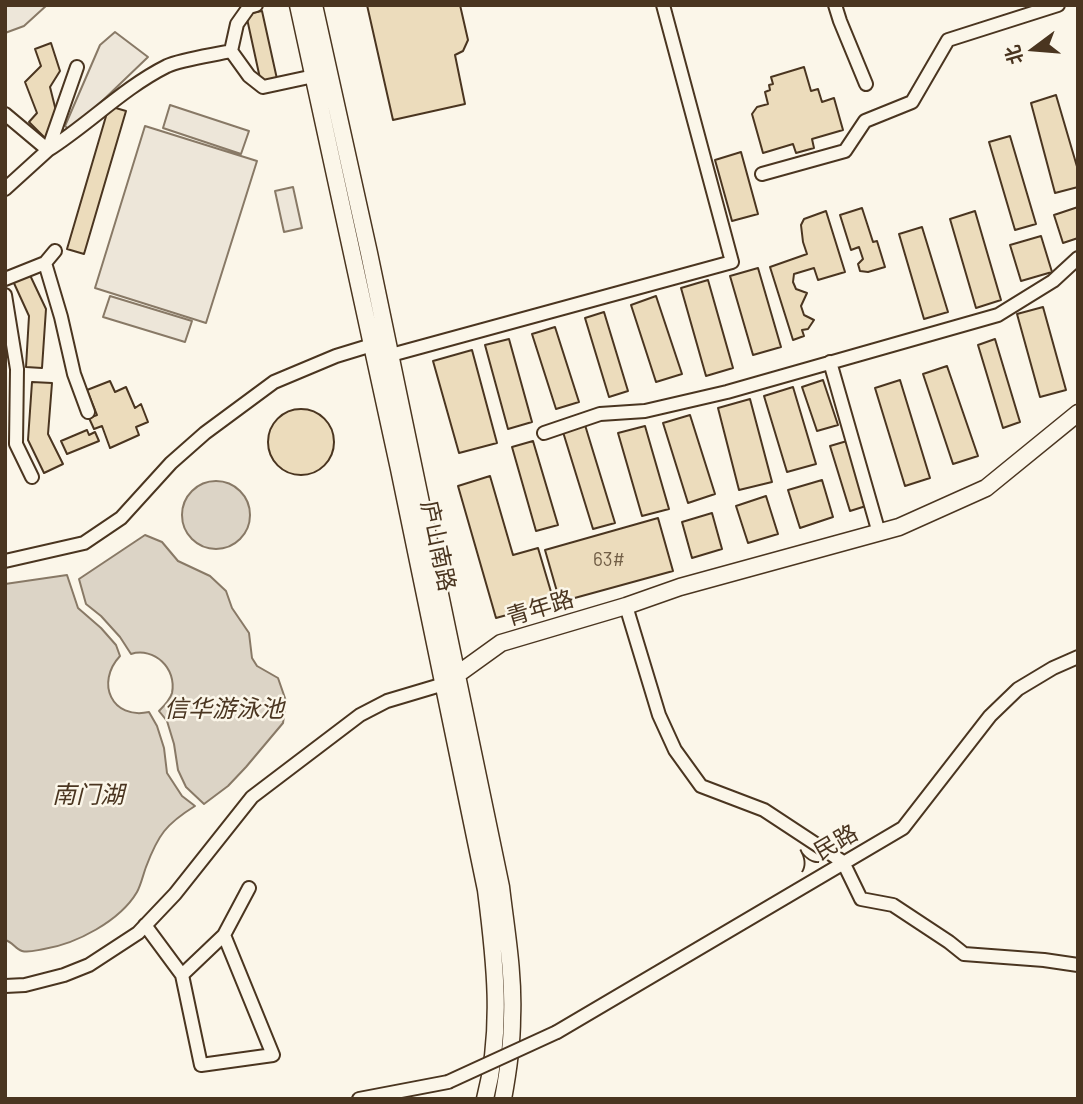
<!DOCTYPE html>
<html>
<head>
<meta charset="utf-8">
<style>
	body { margin:0 }
	#map { position:relative; width:1083px; height:1104px; overflow:hidden; background:#fbf6e9; font-family:Barlow,"Noto Sans SC",sans-serif }
	canvas { display:block }
	.frame { position:absolute; inset:0; border:7px solid #4a3520; pointer-events:none }
	.north { position:absolute; left:999px; top:14px; width:70px; height:70px; -webkit-text-stroke:5px #fbf6e9; paint-order:stroke; rotate:254deg; font-size:19px; font-weight:700; line-height:28px; text-align:center; color:#4a3520 }
	.north::after { content:''; display:block; margin:auto; width:24px; height:32px; background:#4a3520; clip-path:polygon(50% 0,100% 100%,50% 72%,0 100%) }
</style>
</head>
<body>
<div id="map">
<canvas width="1083" height="1104"></canvas>
<div class="frame"></div>
<div class="north">北</div>
</div>
<script>
const g = document.querySelector('canvas').getContext('2d');
g.lineJoin = 'round';
function fill(path, color) { g.fillStyle = color; g.fill(path, 'evenodd'); }
function trace(path, color, width, dash) { g.strokeStyle = color; g.lineWidth = width; g.lineCap = dash ? 'butt' : 'round'; g.setLineDash(dash || []); g.stroke(path); }
function drawText(font, color, halo, rows, align = 'center') {
  g.font = font + ' Barlow,"Noto Sans SC",sans-serif'; g.lineWidth = 5; g.setLineDash([]); g.textBaseline = 'middle'; g.strokeStyle = halo; g.fillStyle = color; for (const [text, x, y, turn = 0] of rows) {
    g.save(); g.translate(x, y); g.rotate((+turn || 0) * Math.PI / 180); g.textAlign = isNaN(turn) ? turn : align; if (halo) g.strokeText(text, 0, 0); g.fillText(text, 0, 0); g.restore();
  }
}
const green = new Path2D(`
	M5,5H47L24,26L5,33Z
	M115,32L148,57L71,131L65,126L100,45Z
	M170,105L249,131L241,154L163,128Z
	M145,126L257,161L206,323L95,288Z
	M293,187L302,228L284,232L275,191Z
	M110,296L192,321L185,342L103,317Z`);
fill(green, '#ede6d9');
trace(green, '#887966', 2);
const water = new Path2D(`
	M182 515a34 34 0 1 1 68 0a34 34 0 1 1-68 0Z
	M145,535L162,542L178,561L210,576L226,591L232,608L249,633L252,658L257,666L278,678L286,701L283,723L246,767L228,786L204,804L186,787L178,770L174,744L167,721L159,711C164,706 170,700 172,693C177,668 154,647 131,654L120,637L101,616L86,604L79,579Z
	M67,575L78,608L101,628L116,645L120,656C95,683 112,720 149,712L157,726L164,748L167,773L182,796L195,806C166,824 158,835 146,867C143,875 141,885 137,892C120,921 76,944 44,949C37,950 29,953 22,951C15,949 13,942 5,940V584Z`);
fill(water, '#dcd4c6');
trace(water, '#887966', 2);
const building = new Path2D(`
	M367,5H460L468,40L463,51L455,55L465,104L393,120Z
	M262,11L277,79L261,83L246,14Z
	M51,43L60,71L50,87L56,111L47,140L29,122L37,113L25,82L41,66L35,49Z
	M804,67L811,91L818,89L822,102L834,98L843,130L812,139L814,148L796,153L793,144L763,153L752,114L757,107L768,104L765,92L770,90L769,85L773,84L771,77Z
	M1056,95L1078,170V187L1055,193L1031,103Z
	M109,106L126,111L84,254L67,249Z
	M1010,136L1036,224L1015,230L989,142Z
	M741,152L758,214L732,221L715,160Z
	M1078,207V238L1063,243L1054,215Z
	M862,208L873,242L877,241L885,267L868,272L860,271L858,264L863,259L859,247L851,250L840,215Z
	M826,211L845,272L818,280L814,268L794,274L793,282L796,289L807,293L801,306L804,315L814,320L808,329L802,330L804,336L793,340L770,267L807,254L803,242L801,225L804,219Z
	M975,211L1001,300L976,308L950,219Z
	M922,227L948,312L924,319L899,234Z
	M1041,236L1052,272L1021,281L1010,245Z
	M758,268L781,347L753,355L730,276Z
	M29,273L46,309L42,368L26,367L29,316L13,281Z
	M708,280L733,368L706,376L681,288Z
	M656,296L682,374L656,382L631,305Z
	M1043,307L1066,390L1040,397L1017,314Z
	M604,312L628,391L609,397L585,318Z
	M555,327L579,402L556,409L532,334Z
	M509,339L532,422L508,429L485,345Z
	M995,339L1020,422L1003,428L978,345Z
	M472,350L497,443L459,453L433,361Z
	M947,366L978,456L953,464L923,374Z
	M823,380L838,425L817,431L802,387Z
	M900,380L930,478L905,486L875,388Z
	M110,381L115,392L126,387L135,408L141,404L148,422L136,427L139,435L110,448L102,426L94,429L89,418L97,415L87,390Z
	M32,382L52,383L48,434L63,464L44,473L28,440Z
	M793,387L816,464L787,472L764,396Z
	M750,399L772,482L739,490L718,408Z
	M268 442a33 33 0 1 1 66 0a33 33 0 1 1-66 0Z
	M690,415L715,494L688,503L663,423Z
	M585,425L615,523L593,529L563,432Z
	M645,426L669,509L642,516L618,433Z
	M87,430L89,435L95,432L99,441L67,454L61,441Z
	M533,441L558,525L536,531L512,447Z
	M847,441L866,506L850,511L830,446Z
	M490,476L513,555L538,548L554,602L496,618L458,486Z
	M822,480L833,517L800,528L788,490Z
	M766,496L778,534L748,543L736,506Z
	M712,513L722,549L692,558L682,522Z
	M658,518L673,571L560,602L545,550Z`);
fill(building, '#ecdcbc');
trace(building, '#4a3520', 2);
const minor = new Path2D(`
	M835,5L840,21L866,84
	M231,51L249,76L263,87L314,76
	M231,51L237,24L249,7L256,5
	M77,67L48,150C89,124 123,88 167,66C182,59 214,55 231,51
	M5,114L48,150L5,189
	M762,174L845,151L865,121L912,102L948,40L1058,5
	M45,263L61,317L74,374L88,412
	M5,279L45,263L55,251
	M5,295L17,369L16,444L32,477
	M391,355L732,262L663,5
	M830,362L879,533
	M544,433L600,414L645,411L727,392L998,315L1053,281L1078,258
	M5,561L84,543L121,518L171,463L205,433L274,382L336,356L372,345
	M626,606L659,715L675,750L701,786L764,810L843,862L861,899L893,905L949,942L964,954L1044,960L1078,965
	M145,925L182,975L201,1065L273,1055L224,935
	M182,975L224,935L249,888
	M5,986L25,985L64,975L89,965L138,933L175,894L252,797L360,715L387,701L444,684
	M557,1032L903,828L990,716L1018,689L1053,668L1078,657
	M359,1099L448,1082`);
const major = new Path2D(`
	M298,5L399,469L486,890C495,960 503,1030 485,1099
	M314,5L369,253L501,887C506,930 514,974 512,1018C512,1044 508,1072 503,1099
	M451,679L501,643L626,606L680,587L899,527L986,488L1078,413`);
trace(minor, '#4a3520', 16);
trace(major, '#4a3520', 19);
trace(minor, '#fbf6e9', 12);
trace(major, '#fbf6e9', 16);
const minorBridge = new Path2D(`
	M448,1082L557,1032`);
trace(minorBridge, '#4a3520', 16, []);
trace(minorBridge, '#fbf6e9', 12);
drawText('19px', '#725f47', null, [
	["63#",609,560]
]);
drawText('23px', '#4a3520', '#fbf6e9', [
	["庐山南路",438,546,78],
	["青年路",540,608,-17],
	["人民路",826,848,-30]
]);
drawText('italic 24px', '#4a3520', '#fbf6e9', [
	["信华游泳池",224,709],
	["南门湖",88,795]
]);
</script>
</body>
</html>
